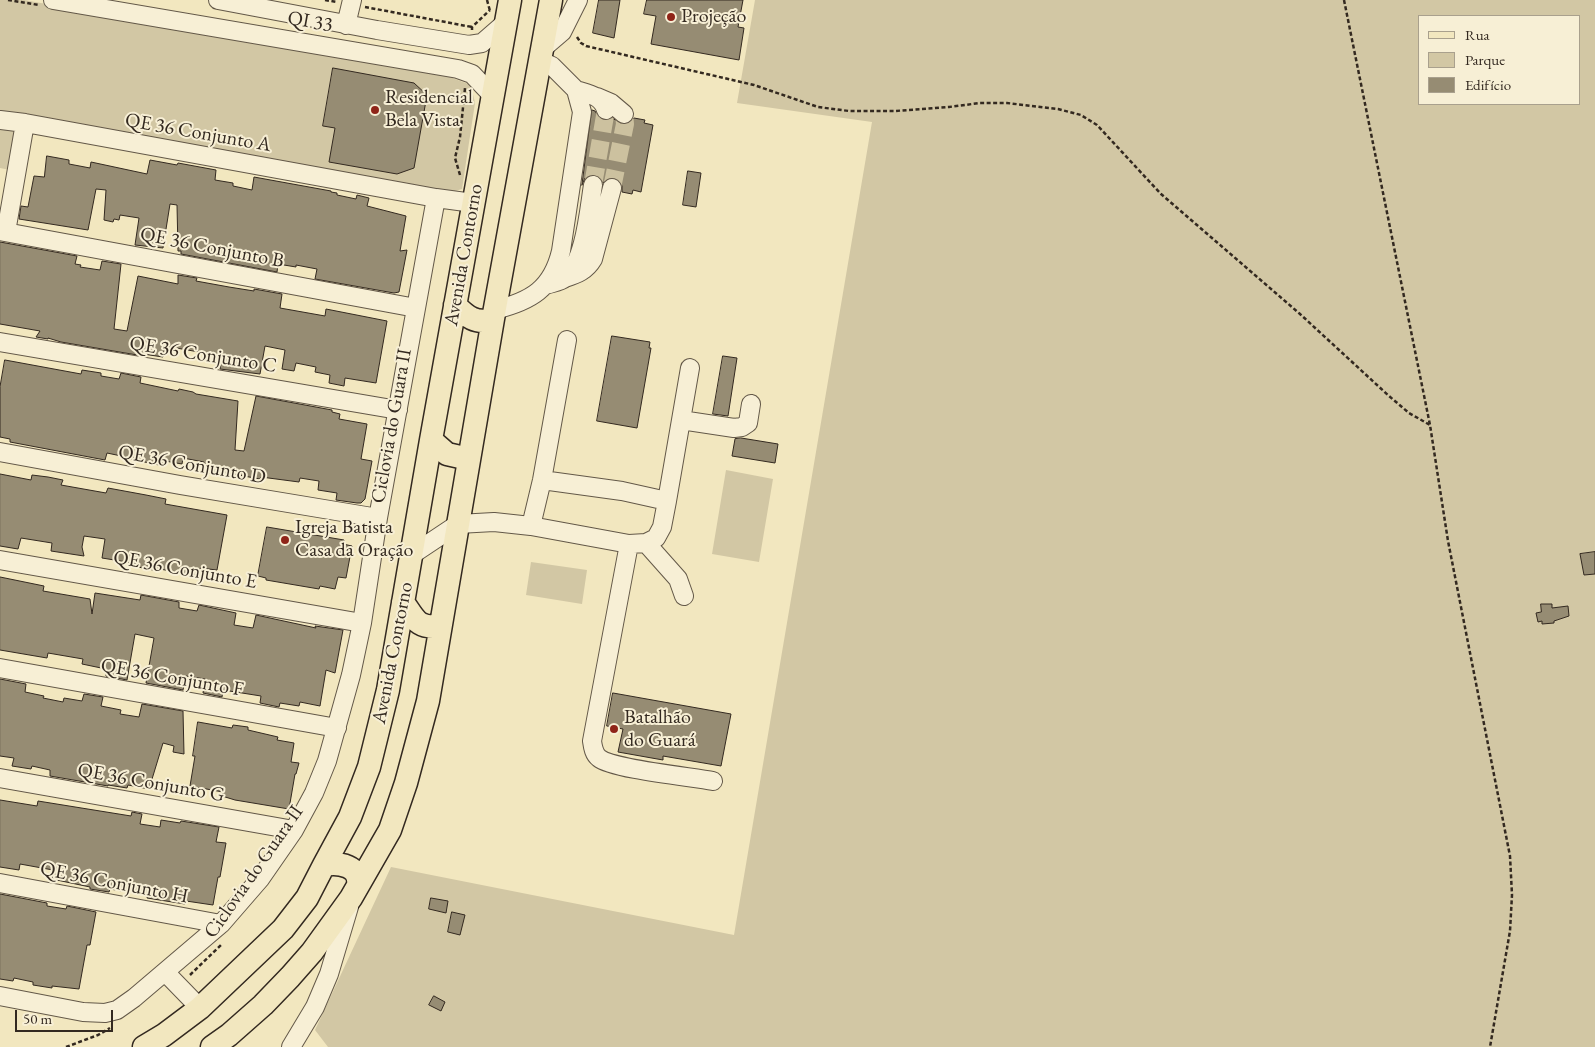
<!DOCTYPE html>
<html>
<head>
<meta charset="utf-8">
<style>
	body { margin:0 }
	#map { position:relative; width:1595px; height:1047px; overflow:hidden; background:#f2e7bf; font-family:"EB Garamond",serif }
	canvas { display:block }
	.legend { position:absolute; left:1418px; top:15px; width:162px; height:90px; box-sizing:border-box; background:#f7efd5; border:1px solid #a9a08d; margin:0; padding:6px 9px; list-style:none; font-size:15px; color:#332920 }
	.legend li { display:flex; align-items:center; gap:10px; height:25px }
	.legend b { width:25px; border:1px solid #a9a08d }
	.scale { position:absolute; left:15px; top:1010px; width:98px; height:22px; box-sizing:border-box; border:2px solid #332920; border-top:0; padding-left:6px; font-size:15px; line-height:18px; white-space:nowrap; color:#332920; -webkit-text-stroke:4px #f7efd5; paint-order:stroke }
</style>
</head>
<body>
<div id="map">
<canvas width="1595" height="1047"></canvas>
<ul class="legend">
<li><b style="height:6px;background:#f2e7bf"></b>Rua</li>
<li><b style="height:14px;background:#d2c7a4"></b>Parque</li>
<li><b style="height:14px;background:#968c73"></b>Edifício</li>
</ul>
<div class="scale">50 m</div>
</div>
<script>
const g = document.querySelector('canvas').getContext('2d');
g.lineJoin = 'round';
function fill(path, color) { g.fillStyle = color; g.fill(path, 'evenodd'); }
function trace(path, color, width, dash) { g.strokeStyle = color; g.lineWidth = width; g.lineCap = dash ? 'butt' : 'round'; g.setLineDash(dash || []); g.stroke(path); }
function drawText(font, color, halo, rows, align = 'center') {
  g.font = font + ' "EB Garamond",serif'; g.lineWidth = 4; g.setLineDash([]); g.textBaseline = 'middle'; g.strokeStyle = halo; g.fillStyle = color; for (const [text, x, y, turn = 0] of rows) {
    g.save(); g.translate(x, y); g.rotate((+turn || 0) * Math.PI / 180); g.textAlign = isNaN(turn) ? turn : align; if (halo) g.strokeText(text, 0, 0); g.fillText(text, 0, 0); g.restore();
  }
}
fill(new Path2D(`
	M0,0H24L447,76L471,85L475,103L462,189L448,193L17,114L10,170L0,168Z
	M755,0H1595V1047H328L315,1030L391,867L734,935L872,122L737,103ZM1419,16H1579V104H1419Z
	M726,470L773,479L759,562L712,554Z
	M531,562L587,570L582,604L526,595Z`), '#d2c7a4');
const building = new Path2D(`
	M599,0H620L614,38L593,33Z
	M647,0H743L738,27L744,28L739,60L651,44L656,16L644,14Z
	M333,68L414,83L427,95L414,168L397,174L329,162L335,128L323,126Z
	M592,110L595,111L599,118L604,120L612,118L622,124H627L634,118L645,120L644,123L653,125L641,192L633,190L632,194L622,192V186L619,180L610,178L603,183L600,177L594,174L585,178L582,185Z
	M47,156L69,160V164L90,168L91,162L147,174L150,160L177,165L178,163L216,170L215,180L233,183V186L252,190L254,177L331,191V192L337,193V195L356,199L357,195L369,198L367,206L406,216L400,251L407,250L399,292L394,293L315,279L317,269L296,265V267L278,264L277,272L181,254V251H178L177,205L170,204L163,248L135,245L139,218L120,215L119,220L114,219L113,222L104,220L106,190L96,189L88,230L19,219L21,206L28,207L34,176L44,177Z
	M688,171L701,173L696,207L683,205Z
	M0,242L77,256L75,264L81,265L80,267L100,270L102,261L121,264L114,329L127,331L138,276L178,284V275L197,278L196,281L229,287L254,291V289L282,294L280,308L325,316L326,309L387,321L376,383L345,378L344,386L329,383L330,375L315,372L316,367L296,363L294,371L282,369L285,350L265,346L260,374L220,369L222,358L200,351L199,352L165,346L163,357L143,354V356L61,342L48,338V339L36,337L40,331L0,324Z
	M612,336L650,342L649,348H651L637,428L597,421Z
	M723,356L737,358L728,416L713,414Z
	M5,360L81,374L82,370L101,373V376L119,379L121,373L141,377L140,383L178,391L179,389L193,392L196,394L238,401L235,450L244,451L256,396L332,410V412L340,414L339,419L367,424L361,459L372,461L365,499L361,503H357L336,500L337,493L318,490L319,481L300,478L299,482L261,477L260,479L222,472V476L202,472L204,462L183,458L182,464L165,461L164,466L125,458L126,457L107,453L105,460L10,442V439L0,437V387Z
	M741,438L778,444L775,463L732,456L735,439Z
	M0,474L31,480L32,475L48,477L63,480L61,485L106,493L108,488L146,495L166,499L165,504L227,515L217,570L200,568L199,576L154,568L153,570L138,567L139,564L102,558L105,539L84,536L82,547L84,556L51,551L52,543L21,538L18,549L0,546Z
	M267,527L344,540L343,544L352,546L346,578L338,577L335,589L320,586L319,589L266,580V578L258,576Z
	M1595,552V574L1584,575L1580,554Z
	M0,577L44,586L43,591L90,599L92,614L95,593L140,600L141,595L179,602V608L197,611L199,605L236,613L234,625L253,628L256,615L316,628L315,626L343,630L335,673L326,670L320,706L300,702L299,706L280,703L279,707L260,703L261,696L223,690L222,697L203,693L205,679L186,676L183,690L146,683L154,638L135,634L127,680L106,676V669L82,664L83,659L48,653L47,658L0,650Z
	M1541,604H1552V608L1568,606L1569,616L1554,621V623L1542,624V621L1538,622L1536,613L1541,612Z
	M0,679L26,684L25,692L44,696L43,698L63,702L64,698L82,701L84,694L103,697L101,706L121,710L120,714L139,717L142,704L183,711L184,754L173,752L174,746L163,743L149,789L128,785L127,788L108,785V786L50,776V770L32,766L31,769L12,766L14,758L0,756Z
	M613,693L731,714L721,766L663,756V760L618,752L623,729L607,726Z
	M198,722L232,728L233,725L248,727V730L278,737L277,740L294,743L291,762L299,763L296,774H295L289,809L235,800L222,796L223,792L190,786L195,756H193Z
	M0,800L37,806L38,801L131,816L132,812L142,814L140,824L160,827L161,820L180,823L181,821L219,827L216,842L226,843L220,877H218L213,905L186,901L185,904L147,898L148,894L129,888L128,892L110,889L109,892L90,889V887L52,879L53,870L20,864L19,870L0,867Z
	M0,894L47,903V906L66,909L67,906L96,912L90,945H87L79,989L52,986V988L33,985V982L14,978L13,981L0,979Z
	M431,898L448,901L446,913L429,909Z
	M452,912L465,915L460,935L448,932Z
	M434,996L445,1002L441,1011L429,1005Z`);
fill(building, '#968c73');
trace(building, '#332920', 1);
trace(new Path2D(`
	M593,185L606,110
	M612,188L625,124L624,114`), '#ccc19f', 18, [18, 9]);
const minor = new Path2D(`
	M53,0L458,69L472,74L492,95
	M218,0L377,30L469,45L482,43L505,23
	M346,25L352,0
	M541,50L562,32L578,0
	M576,90C589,94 602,96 606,110
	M597,97L611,103L624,114
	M0,120L25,123
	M0,231L416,308
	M6,232L25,123L436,198L473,203
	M565,278C577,274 586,271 593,259L612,188
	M546,285C551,283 560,282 565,278C585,262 589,209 593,185
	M495,310C531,301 552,289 561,251L582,112L576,90L552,66L539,60
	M0,342L398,410
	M681,420L734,428L742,427L748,423L751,404
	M0,452L180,485L378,518
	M667,501L690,368
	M531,526L629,544L646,543L656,538L662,527L667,501L622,491L542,480
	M646,543L678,579L684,596
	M629,544L592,741C593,748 594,754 599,758C612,769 692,777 713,781
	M410,556L458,524L494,522L531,526L542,480L567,340
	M0,560L362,623
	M0,668L337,728
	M0,778L294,830
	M0,883L221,924
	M165,972L200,1008
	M0,996L83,1012L105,1013L117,1010L134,998L221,924L260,879L294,830L314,793L327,761L351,675L362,623L378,518L436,198
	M291,1047L315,1007L329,974L349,907`);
const major = new Path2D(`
	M455,305C466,316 476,325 493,319
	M431,440L447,454L469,459
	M403,602C415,619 417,629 440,626
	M324,865C339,862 361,866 358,885
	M144,1047L164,1035L200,1008L283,929L307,898L324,865L350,817L369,767L388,690L431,440L510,0
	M212,1047L229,1035L263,1005L290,977L312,952L351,898L390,830L406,783L428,701L493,319L551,0`);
trace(minor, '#635848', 20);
trace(major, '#332920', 25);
trace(new Path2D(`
	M8,0L39,5
	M325,0L337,2
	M487,0L490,11
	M1344,0L1430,425L1448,541L1510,856L1512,895L1510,931L1490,1047
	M365,7L472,27
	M472,30V27L490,10
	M577,37L581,43L586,46L754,85L818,107L849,111H895L949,107L980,103H1007L1058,109L1081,115L1097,125L1161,194L1300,314L1389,396L1409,413L1430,425
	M460,175L455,158L460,137L465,88
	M190,975L222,944
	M66,1047L98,1035L110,1028`), '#332920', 2.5, [4, 2.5]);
trace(minor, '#f7efd5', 18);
trace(major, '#f2e7bf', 22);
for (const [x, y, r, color] of [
	[671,17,5,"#8f2418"],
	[375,110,5,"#8f2418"],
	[285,540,5,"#8f2418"],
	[614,729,5,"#8f2418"]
]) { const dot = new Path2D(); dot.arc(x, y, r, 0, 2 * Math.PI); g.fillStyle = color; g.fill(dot); trace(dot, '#f7efd5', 2); }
drawText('20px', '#332920', '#f7efd5', [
	["Projeção",681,17],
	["Residencial",385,98],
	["Bela Vista",385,121],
	["Igreja Batista",295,528],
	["Casa da Oração",295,551],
	["Batalhão",624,718],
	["do Guará",624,741]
], 'left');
drawText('20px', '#332920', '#f7efd5', [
	["QI 33",310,22,10],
	["QE 36 Conjunto A",198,133,10],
	["QE 36 Conjunto B",212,248,11],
	["Avenida Contorno",464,255,-80],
	["QE 36 Conjunto C",203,355,9],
	["Ciclovia do Guara II",392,426,-80],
	["QE 36 Conjunto D",192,465,10],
	["QE 36 Conjunto E",185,570,10],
	["Avenida Contorno",393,653,-79],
	["QE 36 Conjunto F",172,678,10],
	["QE 36 Conjunto G",151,783,10],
	["Ciclovia do Guara II",254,872,-55],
	["QE 36 Conjunto H",114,883,11]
]);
</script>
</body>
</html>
